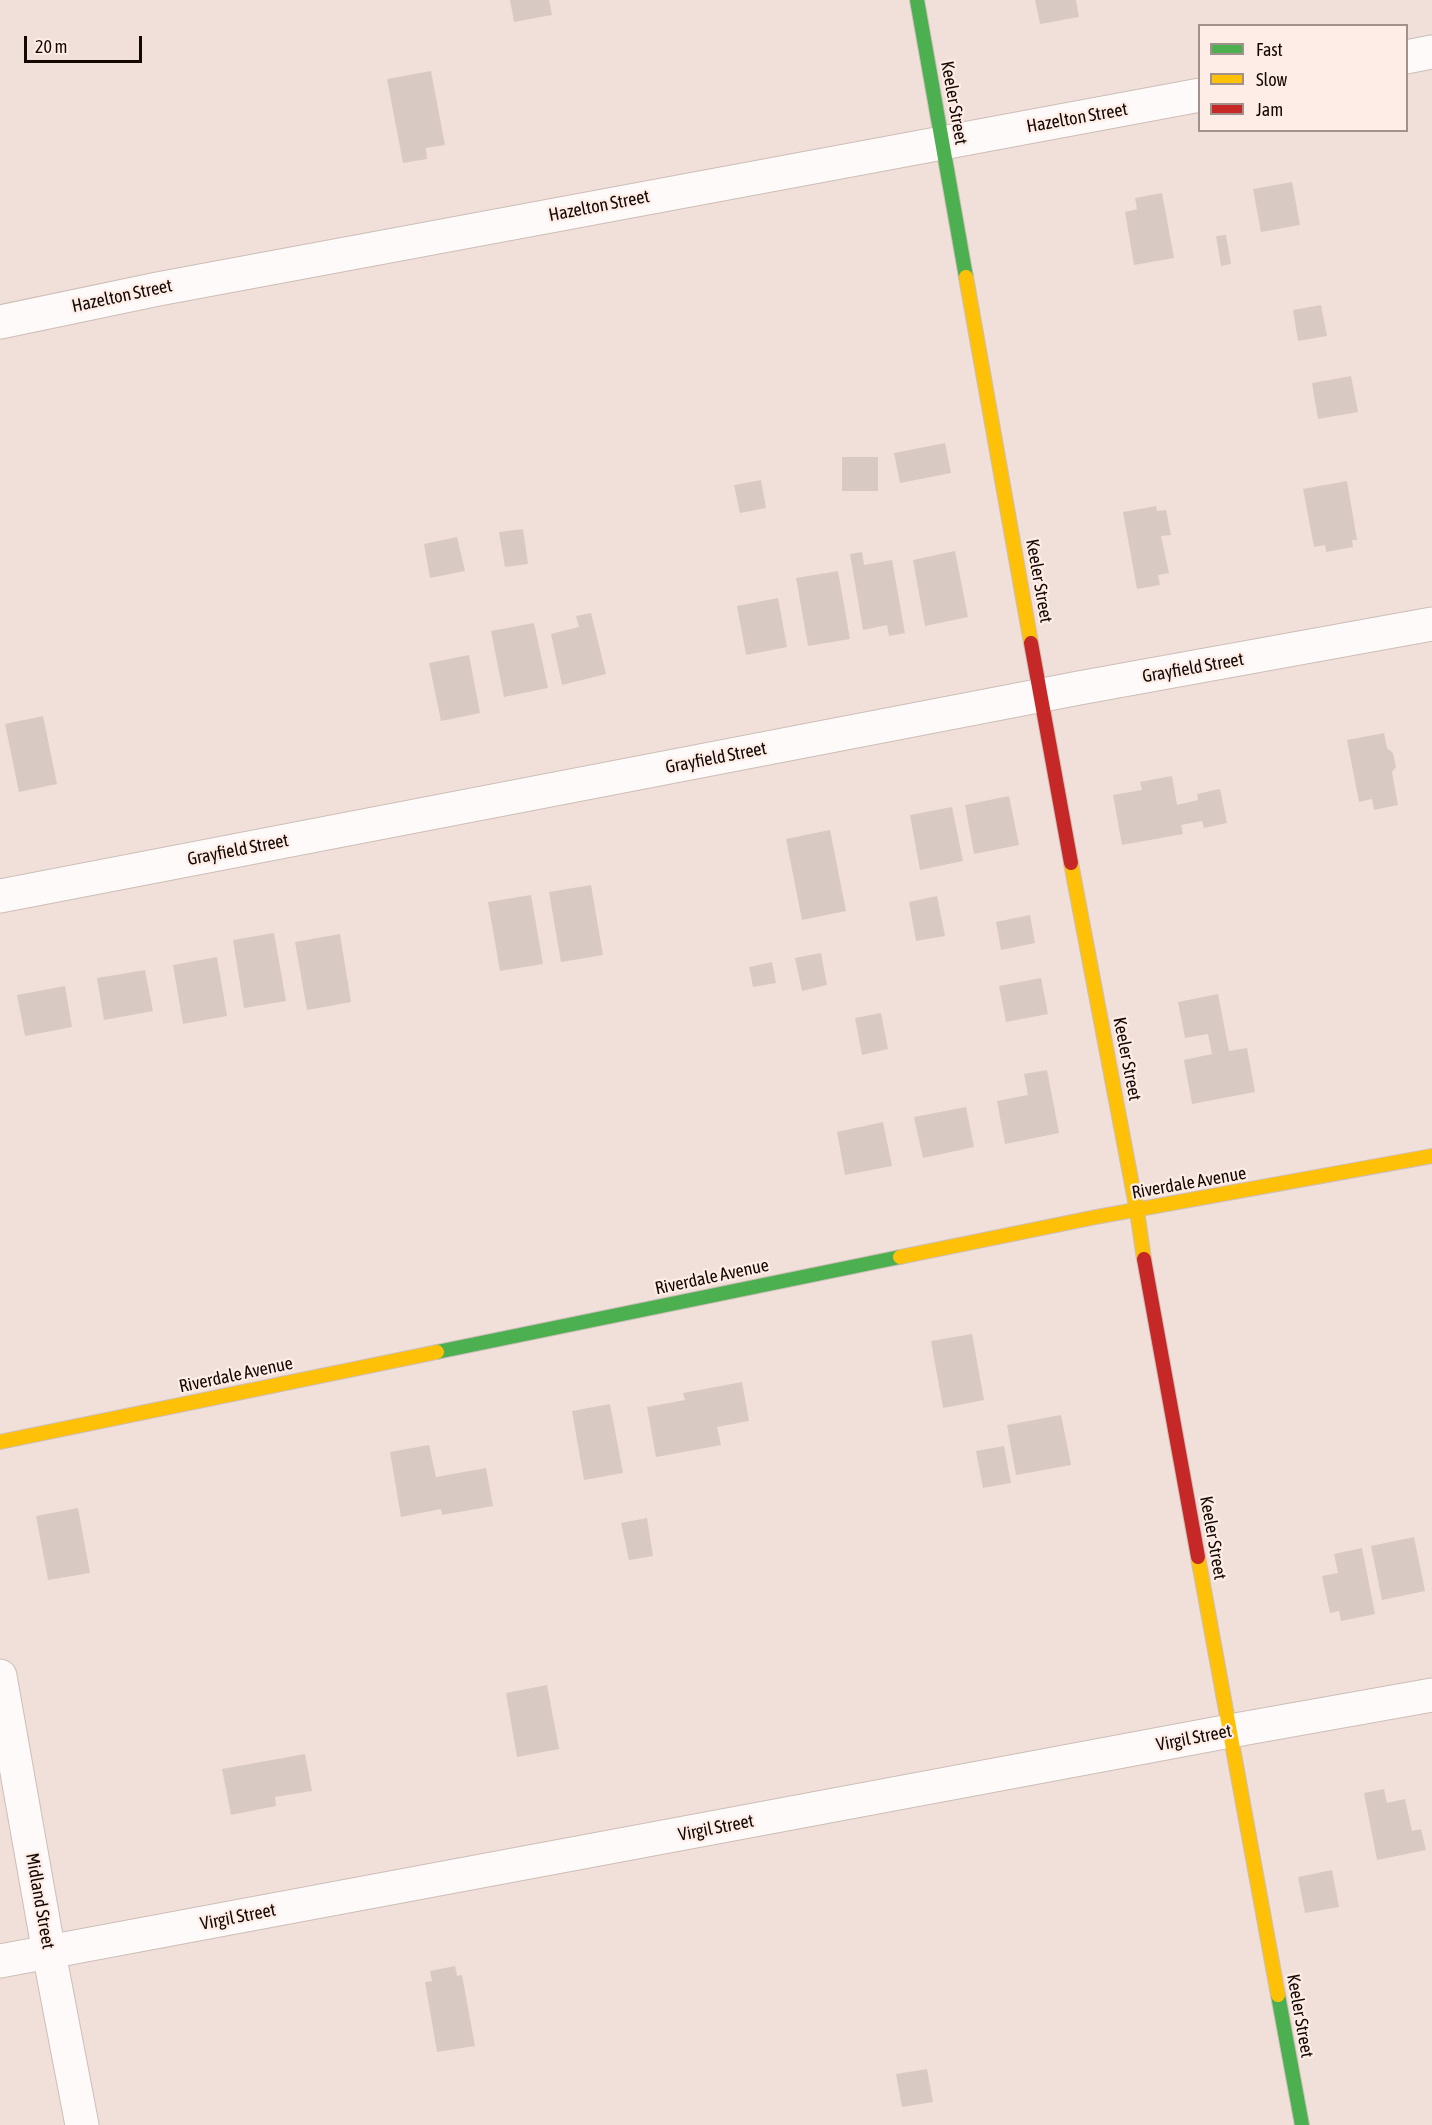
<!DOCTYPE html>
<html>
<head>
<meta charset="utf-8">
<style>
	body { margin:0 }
	#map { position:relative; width:1432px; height:2125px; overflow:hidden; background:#f1e0d9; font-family:"Asap Condensed",sans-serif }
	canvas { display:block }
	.legend { position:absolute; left:1198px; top:24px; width:210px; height:108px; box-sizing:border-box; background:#fdede6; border:2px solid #a0918c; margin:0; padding:8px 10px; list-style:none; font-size:18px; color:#140804 }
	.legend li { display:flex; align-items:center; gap:12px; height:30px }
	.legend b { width:30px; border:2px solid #a0918c }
	.scale { position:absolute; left:24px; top:36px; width:118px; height:27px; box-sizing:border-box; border:3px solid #140804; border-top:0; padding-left:8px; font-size:18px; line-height:21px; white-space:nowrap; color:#140804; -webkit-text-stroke:4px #fdede6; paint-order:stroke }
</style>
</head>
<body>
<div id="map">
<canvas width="1432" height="2125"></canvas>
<ul class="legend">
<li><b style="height:8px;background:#4caf50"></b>Fast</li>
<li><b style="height:8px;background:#ffc107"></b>Slow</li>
<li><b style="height:8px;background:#c62828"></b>Jam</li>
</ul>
<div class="scale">20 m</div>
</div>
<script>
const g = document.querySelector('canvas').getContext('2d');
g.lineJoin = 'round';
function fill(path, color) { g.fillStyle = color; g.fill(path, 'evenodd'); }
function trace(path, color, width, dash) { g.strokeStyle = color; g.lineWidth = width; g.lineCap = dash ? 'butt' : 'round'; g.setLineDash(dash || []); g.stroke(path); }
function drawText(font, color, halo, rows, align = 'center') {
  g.font = font + ' "Asap Condensed",sans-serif'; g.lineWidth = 4.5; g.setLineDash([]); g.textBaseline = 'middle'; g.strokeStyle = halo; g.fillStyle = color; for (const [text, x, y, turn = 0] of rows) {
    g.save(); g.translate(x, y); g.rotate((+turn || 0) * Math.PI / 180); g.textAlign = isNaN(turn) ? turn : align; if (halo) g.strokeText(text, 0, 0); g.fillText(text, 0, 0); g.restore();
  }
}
fill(new Path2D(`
	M510,0H549L552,15L514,22Z
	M1035,0H1076L1079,17L1040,24Z
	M431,71L445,145L426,148L427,159L403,163L387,79Z
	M1292,182L1300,225L1261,232L1253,189Z
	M1162,193L1174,258L1134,265L1125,212L1137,209L1135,198Z
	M1226,235L1231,264L1221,266L1216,236Z
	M1321,305L1327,336L1298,341L1293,310Z
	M1351,376L1358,412L1318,419L1312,383Z
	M945,443L951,473L900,483L894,453Z
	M842,457H878V491H842Z
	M761,480L766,508L740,513L734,485Z
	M1347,481L1357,540H1352L1353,547L1326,552L1325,545L1314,547L1303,489Z
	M1156,506L1157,511L1166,510L1171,535L1161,536L1169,573L1158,575L1160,585L1137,589L1123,512Z
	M523,529L528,564L505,567L499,532Z
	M457,537L465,571L430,578L424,544Z
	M955,551L968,617L925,626L913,560Z
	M862,552L864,565L892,560L905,633L889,636L887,625L863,630L850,554Z
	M838,571L850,639L808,646L796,578Z
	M778,598L787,647L746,655L737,606Z
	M591,613L606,674L562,685L551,634L579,627L576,616Z
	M534,623L548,688L504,697L491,631Z
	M469,655L480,713L441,721L429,663Z
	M43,716L57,784L19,792L5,724Z
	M1384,733L1387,748L1393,753L1396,767L1392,772L1398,805L1374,810L1372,799L1359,802L1347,740Z
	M1172,776L1177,805L1198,800L1197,794L1220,789L1227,823L1204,828L1202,821L1181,825L1183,834L1122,845L1113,795L1142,790L1140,782Z
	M1009,796L1019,845L974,854L965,805Z
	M952,807L963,861L920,870L910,815Z
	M830,830L846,911L802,920L786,839Z
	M591,885L603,955L561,962L549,892Z
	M531,895L543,964L500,971L488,902Z
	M937,896L945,936L916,941L909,902Z
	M1030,915L1035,943L1001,950L996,922Z
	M274,933L286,1001L244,1008L233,940Z
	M340,934L351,1002L307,1010L295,942Z
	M821,953L827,985L802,991L795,958Z
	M217,957L227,1016L183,1024L173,965Z
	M772,962L776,983L753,987L749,967Z
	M145,970L153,1011L104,1020L97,978Z
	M1041,978L1048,1014L1006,1022L999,986Z
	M65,986L72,1027L25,1036L17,995Z
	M1218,994L1229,1051L1247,1048L1255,1092L1192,1104L1184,1060L1212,1054L1208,1034L1185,1038L1178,1002Z
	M881,1013L888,1049L862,1055L855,1018Z
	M1047,1070L1059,1133L1005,1144L997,1101L1028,1095L1024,1074Z
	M966,1107L974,1147L923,1158L914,1117Z
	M883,1122L892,1166L845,1175L837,1132Z
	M972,1334L984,1400L943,1408L931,1341Z
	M742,1382L749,1421L717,1427L721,1445L656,1457L647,1407L685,1400L683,1393Z
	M610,1404L623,1473L584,1480L572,1411Z
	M1061,1415L1071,1465L1016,1475L1007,1425Z
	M429,1445L436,1477L486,1468L493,1506L442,1515L441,1509L401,1517L390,1452Z
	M1004,1446L1011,1483L983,1488L976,1451Z
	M78,1508L90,1573L48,1580L36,1516Z
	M647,1518L653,1556L629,1560L621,1523Z
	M1414,1537L1425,1591L1382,1600L1371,1546Z
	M1362,1548L1375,1614L1341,1621L1339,1611L1330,1613L1322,1576L1338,1573L1334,1554Z
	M547,1685L559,1749L517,1757L506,1693Z
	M305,1754L312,1791L275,1797L276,1806L231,1815L222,1769Z
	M1384,1789L1387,1803L1405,1799L1412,1831L1421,1829L1426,1850L1377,1860L1364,1793Z
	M1332,1870L1339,1907L1305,1913L1298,1877Z
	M455,1966L457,1976L462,1975L475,2046L437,2052L425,1982L432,1981L430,1971Z
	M927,2069L933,2102L902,2107L896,2074Z`), '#d9c9c3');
const street = new Path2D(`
	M1406,57L1432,52
	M0,322L158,289L1200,95
	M0,896L1079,688L1432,624
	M0,1676L49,1953L82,2125
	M0,1961L1230,1731L1432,1695`);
const fast = new Path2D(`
	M917,0L966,277
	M437,1352L900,1257
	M1278,1995L1302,2125`);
const slow = new Path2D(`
	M966,277L1031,643
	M1071,863L1137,1211L1144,1259
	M900,1257L1096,1217L1432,1156
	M0,1442L437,1352
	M1198,1557L1278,1995`);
const jam = new Path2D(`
	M1031,643L1071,863
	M1144,1259L1198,1557`);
trace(street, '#cdbeb8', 35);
trace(fast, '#cdbeb8', 16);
trace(slow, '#cdbeb8', 16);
trace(jam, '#cdbeb8', 16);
trace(street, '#fdfaf9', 33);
trace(fast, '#4caf50', 14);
trace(slow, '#ffc107', 14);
trace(jam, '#c62828', 14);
drawText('18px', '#140804', '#fdede6', [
	["Keeler Street",954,103,80],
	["Hazelton Street",1077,118,-10],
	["Hazelton Street",599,206,-11],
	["Hazelton Street",122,296,-12],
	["Keeler Street",1039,581,80],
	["Grayfield Street",1193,668,-10],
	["Grayfield Street",716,758,-11],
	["Grayfield Street",238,850,-11],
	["Keeler Street",1127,1059,79],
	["Riverdale Avenue",1189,1183,-10],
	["Riverdale Avenue",712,1277,-12],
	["Riverdale Avenue",236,1375,-12],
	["Keeler Street",1213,1538,80],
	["Virgil Street",1194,1738,-11],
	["Virgil Street",716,1828,-11],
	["Midland Street",40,1901,80],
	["Virgil Street",238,1917,-11],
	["Keeler Street",1300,2016,80]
]);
</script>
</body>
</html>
